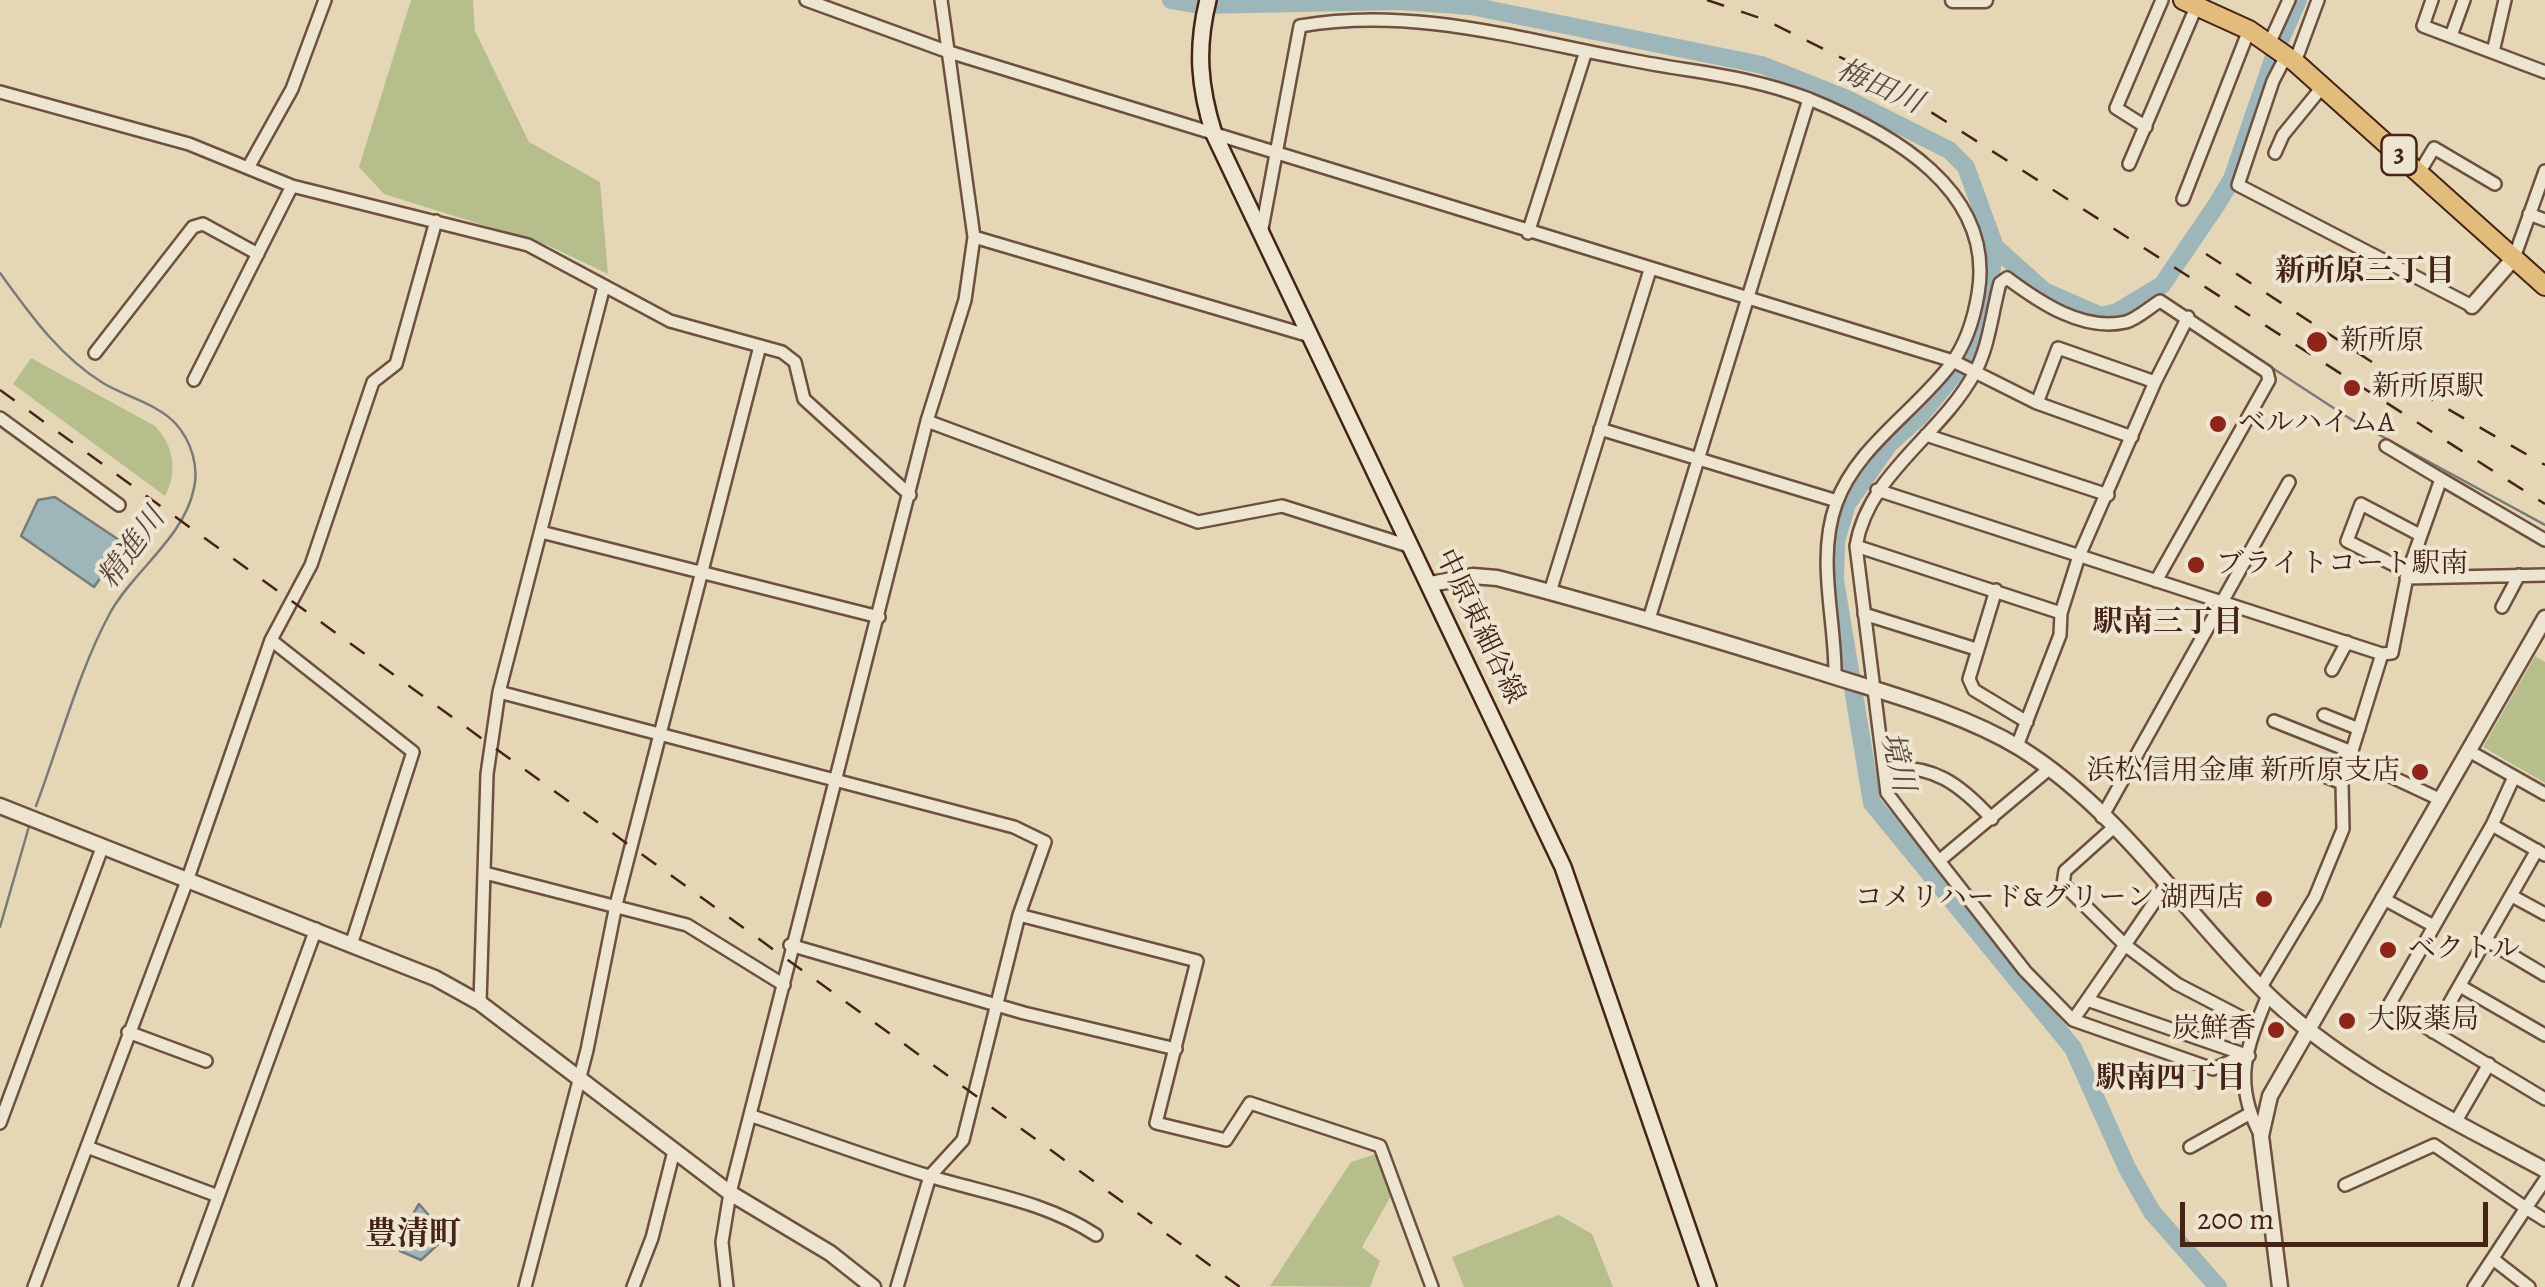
<!DOCTYPE html>
<html>
<head>
<meta charset="utf-8">
<style>
	body { margin:0 }
	#map { position:relative; width:2545px; height:1287px; overflow:hidden; background:#e5d7b6; font-family:Alegreya,serif }
	canvas { display:block }
	.scale { position:absolute; left:2180px; top:1202px; width:308px; height:45px; box-sizing:border-box; border:5px solid #452316; border-top:0; padding-left:12px; font-size:30px; line-height:35px; white-space:nowrap; color:#452316; -webkit-text-stroke:8px #eee5d0; paint-order:stroke }
</style>
</head>
<body>
<div id="map">
<canvas width="2545" height="1287"></canvas>
<div class="scale">200 m</div>
</div>
<script>
const g = document.querySelector('canvas').getContext('2d');
g.lineJoin = 'round';
function fill(path, color) { g.fillStyle = color; g.fill(path, 'evenodd'); }
function trace(path, color, width, dash) { g.strokeStyle = color; g.lineWidth = width; g.lineCap = dash ? 'butt' : 'round'; g.setLineDash(dash || []); g.stroke(path); }
function drawText(font, color, halo, rows, align = 'center') {
  g.font = font + ' Alegreya,"Noto Serif JP",serif'; g.lineWidth = 8; g.setLineDash([]); g.textBaseline = 'middle'; g.strokeStyle = halo; g.fillStyle = color; for (const [text, x, y, turn = 0] of rows) {
    g.save(); g.translate(x, y); g.rotate((+turn || 0) * Math.PI / 180); g.textAlign = isNaN(turn) ? turn : align; if (halo) g.strokeText(text, 0, 0); g.fillText(text, 0, 0); g.restore();
  }
}
fill(new Path2D(`
	M411,0H473L475,31L529,142L600,182L608,274L547,245L384,194L359,167Z
	M31,358L155,426C174,446 178,472 165,496L13,384Z
	M2535,656L2545,662V783L2483,747Z
	M1376,1154L1392,1194L1362,1247L1380,1261L1370,1287L1270,1286L1351,1162Z
	M1559,1215L1592,1234L1613,1287H1464L1452,1257Z`), '#b6be8c');
const water = new Path2D(`
	M55,497L125,544L94,587L21,536L38,500Z
	M419,1204L447,1236L421,1260L400,1251L405,1228Z`);
fill(water, '#9cb6ba');
trace(water, '#797b78', 2.5);
trace(new Path2D(`
	M1312,5L1314,0
	M0,273C30,314 59,356 103,383C126,397 158,404 176,424C191,441 199,466 194,488C184,538 134,570 110,613C79,670 59,745 36,806
	M2211,328L2352,420L2545,525
	M0,927L30,823`), '#797b78', 2.5);
trace(new Path2D(`
	M1171,0L1199,5L1400,1L1471,6L1762,65L1845,98L1949,150L1966,167L1995,247L2044,291L2101,316L2117,312L2162,285L2217,204L2232,179L2278,45L2298,0
	M1995,247L1985,315L1964,362L1920,416L1889,444L1847,504L1836,541L1835,580L1872,803L2073,1048L2127,1168L2152,1212L2218,1287`), '#9cb6ba', 18);
const minor = new Path2D(`
	M806,0L946,51L1953,361L2037,403L2132,437
	M2432,0L2423,26L2545,72
	M2451,36L2464,0
	M2269,44L2289,0
	M2493,52L2505,0
	M2286,56L2273,81L2238,185L2472,306
	M2295,62L2318,0
	M0,92L189,144L292,186L528,245L670,321L782,352L795,362L804,399L910,495
	M1809,99C1890,132 1996,190 1978,294C1974,318 1966,344 1951,364C1916,411 1856,447 1836,504C1816,560 1836,620 1835,677
	M2146,127L2116,108L2162,0
	M2275,153L2283,135L2323,86
	M2129,164L2197,5
	M249,166L292,89L325,0
	M2419,173L2434,148L2495,184
	M2183,199L2249,30
	M2529,214L2545,220
	M1528,233L1586,51
	M1261,234L1300,26C1413,6 1522,40 1631,60C1696,73 1746,75 1809,99L1649,619
	M974,237L1310,336
	M2514,258L2545,171
	M95,353L193,227L203,224L258,254
	M194,380L292,186
	M2037,403L2058,348L2155,382
	M0,418L119,505
	M927,421L1198,522L1282,506L1412,547
	M1600,429L1837,501
	M1926,435L2108,495
	M2386,446L2441,479
	M1877,490L2382,654
	M541,532L879,617
	M1856,546L2061,613
	M2408,572L2347,541L2361,504L2418,534
	M2406,578L2545,575
	M1996,590L1969,679L1974,690L2027,722
	M1550,592L1650,270
	M2502,607L2519,575
	M1864,614L1976,649
	M271,640L413,752L351,945
	M2332,670L2347,642
	M499,692L1014,827L1045,842L1019,915L963,1140L930,1176L897,1287
	M2324,715L2359,729
	M2274,721L2352,752
	M2017,746L2060,635L2061,613L2079,556L2155,382L2188,317
	M2469,751L2545,794
	M1884,769C1932,763 1960,784 1992,819
	M2049,769L1939,861L2025,971L2073,1020L2087,1000L2249,1056
	M2309,770L2342,783
	M2392,777L2439,799
	M2514,777L2492,825L2389,1005L2545,1099
	M2102,817L2289,482
	M2492,825L2545,855
	M1939,861L1887,793L1856,546C1868,474 1940,436 1974,374C1989,348 1992,312 2000,283L2007,278C2039,302 2083,332 2126,322C2137,319 2150,307 2160,301L2267,372L2269,380L2156,581
	M485,873L687,925L784,985
	M2166,885L2125,945L2177,984L2256,1025
	M2512,896L2545,914
	M2382,898L2432,925
	M1019,915L1197,961L1156,1123L1226,1140L1250,1103L1380,1146L1432,1287
	M2486,940L2545,975
	M790,945L1024,1013L1176,1049
	M2460,986L2545,1035
	M2261,987L2315,897L2343,829L2342,783L2382,654L2392,653L2408,572L2441,479L2545,540
	M2087,1000L2125,945L2063,884L2065,871L2113,828
	M480,1003L487,774L499,692L604,286
	M2073,1020L2213,1069L2245,1055
	M128,1032L206,1061
	M2433,1032L2537,850
	M752,1116C811,1136 870,1158 929,1176C987,1194 1044,1201 1096,1235
	M2456,1121L2489,1064
	M0,1123L102,848
	M2261,1136C2232,1082 2246,1049 2268,995
	M87,1147L218,1196
	M2190,1147L2249,1114
	M2545,1180L2526,1208L2545,1220
	M2345,1185L2434,1145L2526,1208L2474,1287
	M2493,1259L2529,1287
	M34,1287L187,881L271,640L311,565L373,382L396,364L436,221
	M185,1287L316,929
	M525,1287L587,1050L616,905L760,346
	M633,1287L652,1238L674,1151
	M727,1287L722,1242L730,1193L927,421L965,300L974,237L941,0`);
const tertiary = new Path2D(`
	M1953,0H1985
	M2472,306L2514,258
	M1431,584L1473,576L1497,578C1606,606 1714,639 1823,673C1888,694 1960,712 2020,748C2117,808 2185,913 2265,992C2343,1069 2450,1118 2545,1170
	M0,806L435,978L480,1003L730,1193L830,1253L873,1287
	M2280,1287L2261,1136L2270,1096L2545,618`);
const secondary = new Path2D(`
	M1208,0C1196,48 1199,87 1214,134L1563,867L1708,1287`);
const primary = new Path2D(`
	M2183,0L2249,30L2295,62L2545,286`);
trace(minor, '#6d503e', 16);
trace(tertiary, '#6d503e', 19);
trace(secondary, '#452316', 20);
trace(primary, '#452316', 22);
trace(minor, '#eee5d0', 11);
trace(tertiary, '#eee5d0', 14);
trace(secondary, '#eee5d0', 15);
trace(primary, '#e2bc7b', 18);
trace(new Path2D(`
	M1707,0L1763,19L1862,68L2545,504
	M2206,254L2415,390L2545,465
	M0,390L1240,1287`), '#452316', 2.5, [18, 18]);
for (const [x, y, r, color] of [
	[2317,342,12,"#8f2418"],
	[2352,388,10,"#8f2418"],
	[2218,424,10,"#8f2418"],
	[2196,565,10,"#8f2418"],
	[2420,772,10,"#8f2418"],
	[2264,899,10,"#8f2418"],
	[2388,950,10,"#8f2418"],
	[2347,1021,10,"#8f2418"],
	[2276,1030,10,"#8f2418"]
]) { const dot = new Path2D(); dot.arc(x, y, r, 0, 2 * Math.PI); g.fillStyle = color; g.fill(dot); trace(dot, '#eee5d0', 4); }
for (const [x, y, w] of [
	[2399,155,35]
]) { const box = new Path2D(); box.roundRect(x - w / 2, y - 20, w, 40, 8); g.fillStyle = '#eee5d0'; g.fill(box); trace(box, '#452316', 2.5); }
drawText('bold 25px', '#452316', null, [
	["3",2399,155]
]);
drawText('28px', '#452316', '#eee5d0', [
	["新所原",2340,342],
	["新所原駅",2372,388],
	["ベルハイムA",2238,424],
	["ブライトコート駅南",2216,565],
	["浜松信用金庫 新所原支店",2400,772,"right"],
	["コメリハード&グリーン 湖西店",2244,899,"right"],
	["ベクトル",2408,950],
	["大阪薬局",2367,1021],
	["炭鮮香",2256,1030,"right"]
], 'left');
drawText('28px', '#452316', '#eee5d0', [
	["中原東細谷線",1479,627,64]
]);
drawText('italic 30px', '#5b483f', '#eee5d0', [
	["梅田川",1879,88,24],
	["精進川",133,549,-54],
	["境川",1896,762,77]
]);
drawText('bold 30px', '#452316', '#eee5d0', [
	["新所原三丁目",2365,273],
	["駅南三丁目",2168,624],
	["駅南四丁目",2171,1080]
]);
drawText('bold 32px', '#452316', '#eee5d0', [
	["豊清町",413,1236]
]);
</script>
</body>
</html>
